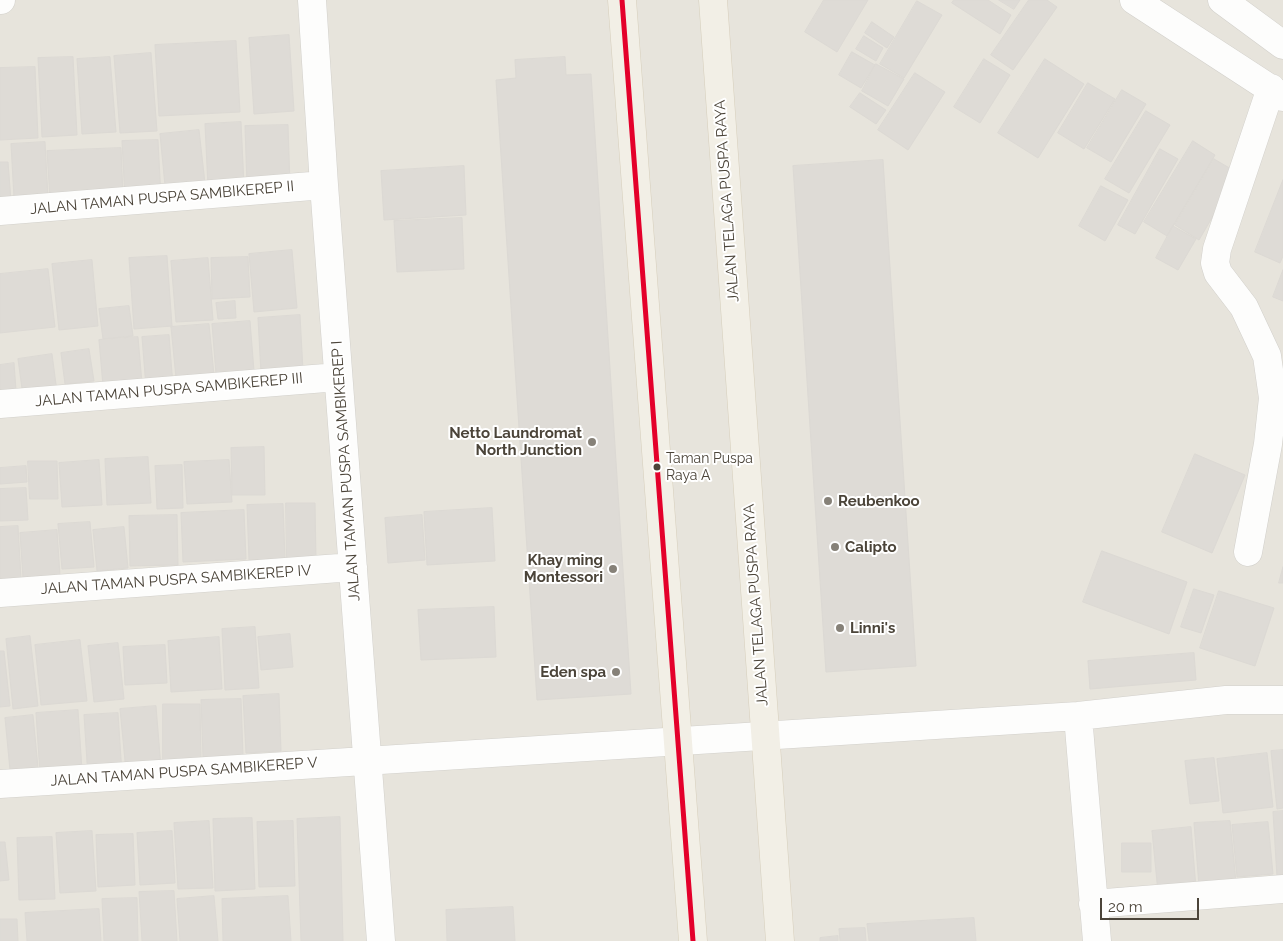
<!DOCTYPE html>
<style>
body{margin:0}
#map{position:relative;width:1283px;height:941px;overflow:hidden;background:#f4f2ee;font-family:Raleway,sans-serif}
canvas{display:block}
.scale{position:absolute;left:1100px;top:898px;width:99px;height:22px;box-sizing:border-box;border:2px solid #4b4439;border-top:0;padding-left:6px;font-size:15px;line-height:18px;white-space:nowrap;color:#4b4439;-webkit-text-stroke:4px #fff;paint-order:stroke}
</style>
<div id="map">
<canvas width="1283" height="941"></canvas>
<div class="scale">20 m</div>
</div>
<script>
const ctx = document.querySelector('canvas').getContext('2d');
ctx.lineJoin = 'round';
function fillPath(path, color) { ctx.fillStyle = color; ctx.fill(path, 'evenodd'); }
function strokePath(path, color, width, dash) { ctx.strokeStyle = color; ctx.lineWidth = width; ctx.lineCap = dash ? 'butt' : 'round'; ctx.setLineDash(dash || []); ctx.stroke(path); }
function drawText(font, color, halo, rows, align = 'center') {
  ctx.font = font + ' Raleway,sans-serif'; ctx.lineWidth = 4; ctx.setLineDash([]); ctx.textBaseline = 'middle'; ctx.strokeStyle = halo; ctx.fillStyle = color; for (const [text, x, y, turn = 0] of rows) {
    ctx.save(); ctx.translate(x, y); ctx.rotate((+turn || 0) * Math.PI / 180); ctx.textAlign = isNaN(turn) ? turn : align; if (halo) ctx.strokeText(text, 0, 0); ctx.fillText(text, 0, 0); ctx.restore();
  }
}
const residential = new Path2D(`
 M0,0H1283V941H0Z`);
const building = new Path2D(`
 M824,0H868L837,52L805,32Z
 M954,0H988L1011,15L1000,34L952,3Z
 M999,0H1020L1014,9Z
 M1029,0H1047L1057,7L1013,70L991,55Z
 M917,1L942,15L904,78L880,64Z
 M872,22L894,37L887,48L865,33Z
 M289,35L294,111L254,114L249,38Z
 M864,36L883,48L876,61L856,49Z
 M236,41L240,112L159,116L155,45Z
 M852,52L875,65L861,88L839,75Z
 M151,53L157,131L120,133L114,56Z
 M73,57L77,135L42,137L38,58Z
 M110,57L116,132L82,134L77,59Z
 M565,57L566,75L591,74L631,694L537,700L496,80L516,78L515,60Z
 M984,59L1010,75L980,123L954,107Z
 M1045,59L1084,84L1038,158L998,133Z
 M876,64L904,79L888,106L862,91Z
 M35,67L38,138L0,140V68Z
 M915,73L945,92L908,150L878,130Z
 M1088,83L1115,99L1084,149L1058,133Z
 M1122,90L1146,104L1111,162L1087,148Z
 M860,93L886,110L876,124L850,107Z
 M1146,111L1170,125L1129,193L1105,179Z
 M241,122L244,185L208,187L205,124Z
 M288,125L290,185L247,186L245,126Z
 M199,130L206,192L166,196L160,134Z
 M158,140L161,198L125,199L122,141Z
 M1193,141L1215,155L1167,236L1144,222Z
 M45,142L48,197L14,198L11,144Z
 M121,148L123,195L50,199L47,151Z
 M1160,149L1178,159L1135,234L1118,225Z
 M1214,159L1238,173L1199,240L1175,225Z
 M883,160L916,666L826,672L793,166Z
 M0,162H8L11,201L0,202Z
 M464,166L466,215L384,220L381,171Z
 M1283,180V256L1280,263L1255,252Z
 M1101,186L1128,200L1105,241L1079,226Z
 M462,218L464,269L397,272L394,221Z
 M1173,226L1196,239L1178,270L1156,258Z
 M292,250L297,308L254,312L249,254Z
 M167,256L172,326L134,329L129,258Z
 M248,257L250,297L212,299L211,258Z
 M208,258L213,320L176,322L171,261Z
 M92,260L98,326L59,330L52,264Z
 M48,269L55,327L0,333V274Z
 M1283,270V301L1273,297Z
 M235,301L236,318L218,319L216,303Z
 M129,306L133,336L103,339L99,309Z
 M300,315L303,371L261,373L258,318Z
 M250,321L254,371L216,374L212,324Z
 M209,324L214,375L176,378L171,327Z
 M169,335L173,386L146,387L142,337Z
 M138,337L142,383L103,386L99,340Z
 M89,349L94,381L65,384L61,353Z
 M52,354L57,392L23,396L18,359Z
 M14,363L16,390L0,391V365Z
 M264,447L265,495H232L231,448Z
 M1195,454L1245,475L1212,553L1162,532Z
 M148,457L151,503L107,505L105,459Z
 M99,460L102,505L62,507L59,463Z
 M229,460L232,502L187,504L184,462Z
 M28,461H57L58,499H30Z
 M182,465L183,508L157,509L155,466Z
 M26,466L27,482L0,484V468Z
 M26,488L28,520L0,521V489Z
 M286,503H315L316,561H287Z
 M283,504L285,559L249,560L247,505Z
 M492,508L495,561L427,565L424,512Z
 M244,510L246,559L183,562L181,513Z
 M177,515L178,565L130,566L129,516Z
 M422,515L425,560L388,563L385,518Z
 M90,522L94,567L62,569L58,524Z
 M18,526L21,578L0,579V527Z
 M124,527L128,568L97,571L93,530Z
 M57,530L60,576L23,578L20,533Z
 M1102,551L1187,582L1169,634L1083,602Z
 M1283,567V583H1279Z
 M1194,589L1214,595L1201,633L1181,627Z
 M1219,591L1274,608L1255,666L1200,648Z
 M494,607L496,657L421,660L418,610Z
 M255,627L259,688L225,690L222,629Z
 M290,634L293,667L261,670L258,637Z
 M30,636L38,706L13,709L6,639Z
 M219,637L222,689L171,692L168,641Z
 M80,640L87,701L41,705L35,645Z
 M118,643L124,699L94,702L88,646Z
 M165,645L167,683L125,685L123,647Z
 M0,651H4L10,706L0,707Z
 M1194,653L1196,680L1090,689L1088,661Z
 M279,694L281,751L246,753L243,696Z
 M241,699L243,756L203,757L201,700Z
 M163,704H200L201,759L163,760Z
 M156,706L161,768L126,771L120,709Z
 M78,710L82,770L40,773L36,713Z
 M118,713L122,774L88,777L84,715Z
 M33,715L38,768L10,770L5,718Z
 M1283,750V808L1277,809L1271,751Z
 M1267,753L1273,807L1223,813L1217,759Z
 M1214,758L1219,801L1190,804L1185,761Z
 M1283,811V877H1277L1273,812Z
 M340,817L343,941H301L297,819Z
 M252,818L255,889L215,891L213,819Z
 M209,821L213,888L178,889L174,823Z
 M293,821L295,886L259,887L257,822Z
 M1230,821L1236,882L1199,886L1194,823Z
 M1268,822L1273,874L1237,877L1232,825Z
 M1191,827L1196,888L1158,892L1152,831Z
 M92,831L96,891L60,893L56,833Z
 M172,831L175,883L140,885L137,833Z
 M133,834L135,885L98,887L96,835Z
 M52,837L55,899L19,900L17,838Z
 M0,842H5L9,880L0,881Z
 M1122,843H1151V872H1122Z
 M174,891L177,941H142L139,892Z
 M214,896L218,941H180L177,899Z
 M288,896L291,941H223L222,899Z
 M137,898L138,941H104L102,899Z
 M513,907L515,941H447L446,910Z
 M99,909L101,941H27L25,913Z
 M974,918L976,941H869L867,924Z
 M0,919H17L18,941H0Z
 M865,928L866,941H840L839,929Z
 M838,936V941H820V938Z`);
const minor = new Path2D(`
 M0,0H1
 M312,0L324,185L381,941
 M1134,0L1283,97
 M1222,0L1283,45
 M0,211L324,185
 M0,404L338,377
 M1248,552L1268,444L1273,398L1267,356L1244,307L1218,273L1215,263L1217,249L1271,88
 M0,593L353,567
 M1078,716L1097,941
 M0,784L1078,716L1226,700H1283
 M1093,904L1283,889`);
const major = new Path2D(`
 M622,0L693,941
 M713,0L780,941`);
const bus1 = new Path2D(`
 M622,0L693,941`);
const markers = [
 [592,442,5,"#868178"],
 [657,467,4.5,"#4b4439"],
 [828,501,5,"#868178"],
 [835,547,5,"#868178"],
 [613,569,5,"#868178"],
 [840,628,5,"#868178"],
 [616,672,5,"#868178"]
];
const busNames = [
 ["Taman Puspa",666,459],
 ["Raya A",666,476]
];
const streetNames = [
 ["JALAN TAMAN PUSPA SAMBIKEREP II",162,198,-5],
 ["JALAN TELAGA PUSPA RAYA",727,201,-94],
 ["JALAN TAMAN PUSPA SAMBIKEREP III",169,390,-5],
 ["JALAN TAMAN PUSPA SAMBIKEREP I",346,471,-94],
 ["JALAN TAMAN PUSPA SAMBIKEREP IV",176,580,-4],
 ["JALAN TELAGA PUSPA RAYA",756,605,-94],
 ["JALAN TAMAN PUSPA SAMBIKEREP V",184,772,-4]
];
const poiNames = [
 ["Netto Laundromat",582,433],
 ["North Junction",582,450],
 ["Reubenkoo",838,501,"left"],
 ["Calipto",845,547,"left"],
 ["Khay ming",603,560],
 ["Montessori",603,577],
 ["Linni's",850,628,"left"],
 ["Eden spa",606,672]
];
fillPath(residential, '#e7e4dc');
fillPath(building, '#dedbd6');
strokePath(building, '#dcd9d4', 1);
strokePath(minor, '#d2d0cb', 29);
strokePath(major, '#d6cebb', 29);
strokePath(minor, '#fdfdfc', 28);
strokePath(major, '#f2efe6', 28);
strokePath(bus1, '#e4002b', 5);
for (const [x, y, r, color] of markers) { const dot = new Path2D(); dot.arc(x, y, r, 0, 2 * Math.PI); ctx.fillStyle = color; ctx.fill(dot); strokePath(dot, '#fff', 2); }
drawText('14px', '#4b4439', '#fff', busNames, 'left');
drawText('15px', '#4b4439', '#fff', streetNames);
drawText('bold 15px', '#4b4439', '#fff', poiNames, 'right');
</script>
